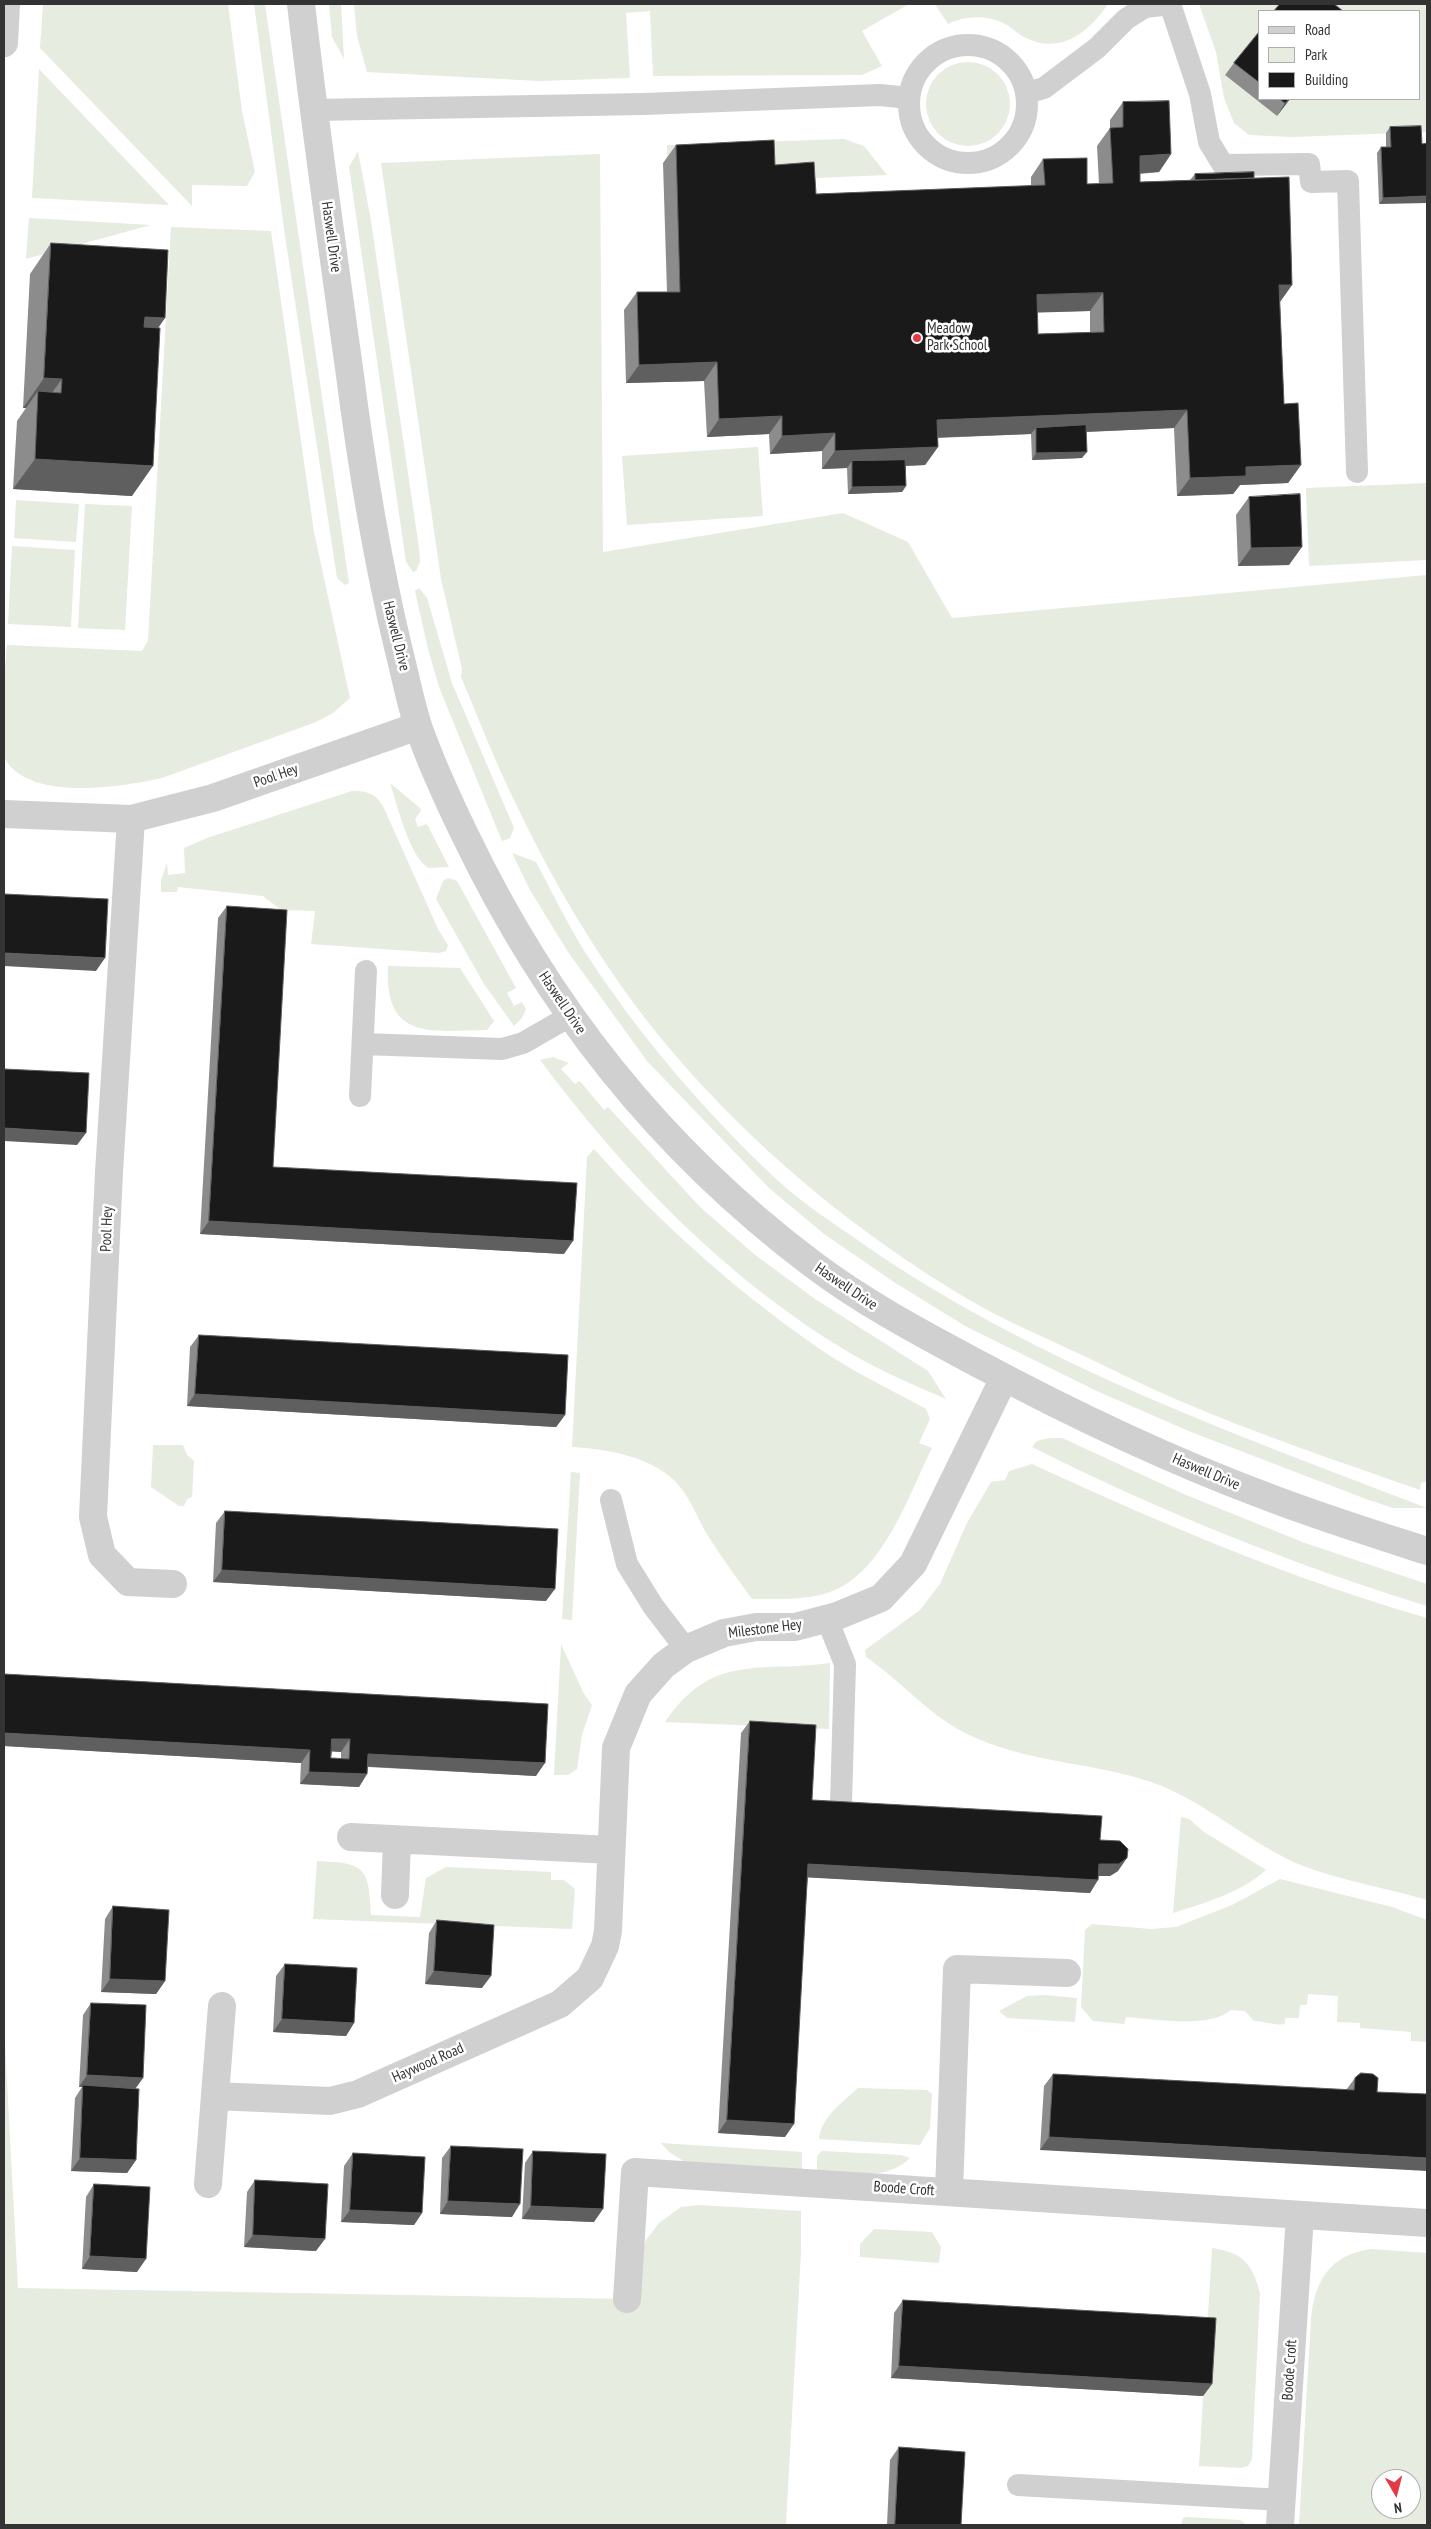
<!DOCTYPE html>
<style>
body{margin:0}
#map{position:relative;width:1431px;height:2529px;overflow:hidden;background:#fff;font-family:"PT Sans Narrow",sans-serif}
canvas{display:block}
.frame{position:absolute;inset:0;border:5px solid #333;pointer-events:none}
.legend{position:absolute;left:1258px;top:10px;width:162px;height:90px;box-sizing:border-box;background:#fff;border:1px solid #adadad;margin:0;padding:6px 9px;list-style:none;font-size:15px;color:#333}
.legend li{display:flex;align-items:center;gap:10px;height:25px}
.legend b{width:25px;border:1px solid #adadad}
.north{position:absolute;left:1371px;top:2469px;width:50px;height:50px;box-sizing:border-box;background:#fff;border:1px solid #adadad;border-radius:50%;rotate:172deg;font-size:14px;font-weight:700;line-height:20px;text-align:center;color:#333}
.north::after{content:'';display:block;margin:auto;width:18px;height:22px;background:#e63946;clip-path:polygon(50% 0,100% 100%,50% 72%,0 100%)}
</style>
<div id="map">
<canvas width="1431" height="2529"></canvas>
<div class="frame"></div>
<ul class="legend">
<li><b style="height:6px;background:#d0d0d0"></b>Road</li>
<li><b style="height:14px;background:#e6ecdf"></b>Park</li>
<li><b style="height:14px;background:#1a1a1a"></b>Building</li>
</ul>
<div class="north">N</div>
</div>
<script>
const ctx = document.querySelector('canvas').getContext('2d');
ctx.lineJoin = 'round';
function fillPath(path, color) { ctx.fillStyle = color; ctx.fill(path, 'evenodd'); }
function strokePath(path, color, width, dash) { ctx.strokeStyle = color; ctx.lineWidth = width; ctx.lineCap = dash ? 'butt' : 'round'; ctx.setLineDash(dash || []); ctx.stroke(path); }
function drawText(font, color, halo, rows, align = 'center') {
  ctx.font = font + ' "PT Sans Narrow",sans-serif'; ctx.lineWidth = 5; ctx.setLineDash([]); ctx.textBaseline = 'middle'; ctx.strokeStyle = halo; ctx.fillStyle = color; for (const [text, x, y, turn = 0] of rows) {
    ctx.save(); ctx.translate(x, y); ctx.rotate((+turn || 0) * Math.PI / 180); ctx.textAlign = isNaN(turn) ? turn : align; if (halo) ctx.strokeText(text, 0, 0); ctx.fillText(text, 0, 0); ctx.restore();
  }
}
const green = new Path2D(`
 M43,4H228L242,111L255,172L247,186L192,185V206L40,48Z
 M254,4H265L349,583L345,585L337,578L285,236Z
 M329,4H341L344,59L332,37Z
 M354,4H909L862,31L882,66L862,75L653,76L650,11L626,13L630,78L539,81L367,72L357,36Z
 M935,4H1108C1089,32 1061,55 1026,38C1019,35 1013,29 1007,25C989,15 966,15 948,24Z
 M1199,4H1281L1275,11H1260V40L1225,75L1277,116L1290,99H1420V11H1319L1310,4H1427V132L1293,137L1249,135L1234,123L1224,98L1216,52Z
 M926 104a42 42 0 1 1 84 0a42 42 0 1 1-84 0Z
 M39,69L169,205L32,198Z
 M844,139L864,146L887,175L816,178L815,171L667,158V145Z
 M358,151L371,221L419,548L420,562L416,571L413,572L406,562L349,167Z
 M600,154L603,552L843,513L908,542L952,618L1427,575V1481L1421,1483L1420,1490C1338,1461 1253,1433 1173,1398C1143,1385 1114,1370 1084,1356C1044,1337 1003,1320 966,1298C854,1231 754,1148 670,1049C608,976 554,885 513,798C494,759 478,717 461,677L462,669L441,579L381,163Z
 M29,218L151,225L26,259Z
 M171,227L271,231L314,532L350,698L333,713L316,722L162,778C122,787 30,802 5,759C0,749 5,661 7,645L142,651L148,641Z
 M758,447L763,516L627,525L622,456Z
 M1427,483V560L1309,566L1306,488Z
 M16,500L79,504L76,542L14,538Z
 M85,504L132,506L125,630L78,628Z
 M12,546L75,550L71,627L8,624Z
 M419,588L427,598L452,683L511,821L514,828L510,838L502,841L439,687L428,649L415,591Z
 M390,783L420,808L421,811L415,819L418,827L427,824L449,867L429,868C410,859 397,804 390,783Z
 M352,791C367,791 375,793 383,806L438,929L448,945L446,951L439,953L311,944L315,911L281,910L263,896L178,887L177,892H161V880L167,863L168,875L185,873L184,848L207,838Z
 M512,853L536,862C552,892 567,923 585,952C638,1034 704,1111 775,1178C803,1204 836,1225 866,1246C1037,1364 1235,1434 1427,1508H1393L1366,1499L1191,1432L1099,1392L965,1326L894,1282L824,1234L769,1188L647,1061L568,952L530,890Z
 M448,878L457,881L516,988L507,993L514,1006L522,1002L526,1009L522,1018L514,1026L484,984L436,899L443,881Z
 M388,966L460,968L494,1021L487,1030C431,1031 384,1041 388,966Z
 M553,1057L569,1063L561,1069L575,1084L580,1081L604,1110L608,1107L700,1207L754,1254L815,1299L928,1371L946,1399C914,1385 880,1371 850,1353C727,1280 625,1174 540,1060Z
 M594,1149C660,1223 736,1291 817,1347C851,1371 890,1389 926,1409L930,1419L919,1443L932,1448C907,1498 882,1578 824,1594C800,1600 776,1599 752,1599C737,1578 722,1558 708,1536C698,1519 689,1495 675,1481C649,1456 607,1449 572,1447L587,1157Z
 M1049,1438H1062L1186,1495L1305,1543L1427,1584V1606C1291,1564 1159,1511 1032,1447L1037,1441Z
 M153,1445H183L187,1455L194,1461L192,1497L187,1499L184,1506H179L151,1487Z
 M1032,1464C1160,1523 1291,1579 1427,1618V1900C1387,1888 1343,1881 1303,1866C1249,1844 1206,1801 1151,1782C1092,1762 1021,1762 965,1733C928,1714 901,1681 866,1657L865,1650L920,1610L940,1584L967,1523L991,1482L1005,1480L1009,1471Z
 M571,1472L580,1473L572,1620L562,1619Z
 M561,1644L584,1694L592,1705L582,1735L577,1769L568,1775H554Z
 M830,1663L829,1729L665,1722C713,1652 759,1673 830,1663Z
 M1181,1817L1189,1819L1204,1832L1266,1870C1240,1893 1205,1903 1173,1913Z
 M317,1861C365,1863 369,1867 371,1915L420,1917L426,1878L446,1867L551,1872V1880H564L575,1889L572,1929L313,1919Z
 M1280,1879L1392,1907L1427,1920V2042L1411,2041V2032L1360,2028V2023L1337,2022L1338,1996L1308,1994L1307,2005H1300L1299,2018H1285V2024C1274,2026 1265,2021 1254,2021L1245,2011L1231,2010C1209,2029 1154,2019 1126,2017L1124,2024L1093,2021L1081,2007L1085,1930L1092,1924L1151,1929L1176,1927L1232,1905Z
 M1044,1995L1077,1998L1075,2022L1007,2018L999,2011L1027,1996Z
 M4,2024L18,2288L627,2299L646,2240L659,2223L681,2207L699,2205L801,2211V2252L786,2525H4Z
 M858,2088L927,2090L932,2094L930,2128L920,2145L819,2139C821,2117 843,2102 858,2088Z
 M661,2143L802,2152V2170L685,2162L669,2152Z
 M822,2151L901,2155L910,2158C886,2182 848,2173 817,2172V2156Z
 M874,2229L932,2232L941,2247L939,2263L860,2257V2244Z
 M1212,2248C1242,2252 1253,2264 1260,2293L1252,2459L1248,2466L1241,2468L1199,2466Z
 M1371,2249L1427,2253V2525H1299L1311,2319C1315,2280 1330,2255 1371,2249ZM1381,2479H1411V2509H1381Z
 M1187,2517L1240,2520L1247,2525H1181L1183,2518Z`);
const service = new Path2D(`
 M1170,4L1200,94L1209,142L1223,165L1309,164L1311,182L1348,181L1357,472
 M909 104a59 59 0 1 1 118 0a59 59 0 1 1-118 0Z
 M1027,93L1044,88L1097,48L1126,19L1145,7L1170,4
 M313,110L644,104L880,95L909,98
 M364,1044L502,1049L523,1043L570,1016
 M360,1096L366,971
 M611,1500L627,1564L653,1606L686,1649
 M827,1619L845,1664L841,1803
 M1018,2485L1282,2500`);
const minor = new Path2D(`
 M301,4C315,126 332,247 349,368C361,462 376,555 398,647C405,674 410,702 419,729C432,765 448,800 465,835C547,1006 659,1148 811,1263C861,1301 917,1331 973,1361C1068,1412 1166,1459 1268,1497C1320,1517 1374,1534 1427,1551
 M4,43L6,4
 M4,814L131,819L213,798L418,726
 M131,819L109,1172L93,1517L102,1555L128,1582L173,1584
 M351,1837L611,1850
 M395,1895L397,1840
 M215,2096L330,2101L358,2094L560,2004L590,1978L605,1946L608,1931L616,1748L638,1694L664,1665L686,1649L724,1633L756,1627H795L837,1616L881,1598L913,1564L1004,1378
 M208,2184L222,2006
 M949,2192L957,1969L1067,1973
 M627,2299L635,2172L1427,2223
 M1280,2525L1300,2215`);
const wall = new Path2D(`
 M1260,31V99H1290L1277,116L1225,75L1234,63Z
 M1123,102L1171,154L1159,172L1140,174V182L1190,180L1195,174L1254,178L1292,285L1280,302L1284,404L1301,465L1288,483L1240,485L1233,494L1177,496L1174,428L1086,432L1082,458L1032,460L1031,434L937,438L938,447L925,465L906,466V486L902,492L848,494L847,468L822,469V451L770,454L769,434L707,437L704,381L626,383L624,310L637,292H667L663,163L676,145L775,165L816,194L1031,186V177L1043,159L1087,184H1099L1097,146L1110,128V120ZM1090,311V332L1038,334L1037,312Z
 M1390,127L1422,144L1379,204L1377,153L1381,147H1386V133Z
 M51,243L165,318L158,328L132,496L13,489L17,421L26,408H23L30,274Z
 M1249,497L1289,565L1238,566L1236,515Z
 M227,906L273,1167L564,1254L200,1234L218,918Z
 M199,1335L565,1415L556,1427L187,1406L190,1347Z
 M225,1511L546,1601L213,1582L216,1523Z
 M4,1674L548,1704L536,1776L368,1767L367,1774L359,1787L300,1784L301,1763L4,1746ZM332,1751L341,1752V1759L331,1758Z
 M750,1721L812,1800L1118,1871L1110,1876H1099L1090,1893L808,1877L785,2137L718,2133L741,1733Z
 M113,1906L165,1981L156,1994L101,1992L105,1919Z
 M437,1920L482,1988L425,1984L429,1933Z
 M285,1964L354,2023L346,2036L273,2032L276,1976Z
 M91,2003L143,2078L136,2088V2160L127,2173L71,2171L75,2098L82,2087H79L83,2015Z
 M1053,2074L1346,2090L1355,2078L1377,2092L1040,2150L1044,2086Z
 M451,2146L512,2217L440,2214L442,2158Z
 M533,2151L594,2222L522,2219L525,2163Z
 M353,2153L422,2213L414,2225L341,2222L344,2166Z
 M255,2180L316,2251L244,2247L247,2192Z
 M94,2184L137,2272L82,2269L86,2197Z
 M903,2300L1212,2384L1203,2396L891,2378L894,2313Z
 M899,2447L961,2525H887L890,2460Z`);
const shadedWall = new Path2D(`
 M1289,99H1290L1277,116L1285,103Z
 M1171,154L1159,172L1127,174L1140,156Z
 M1427,196V203L1379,204L1383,198Z
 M1279,285H1292L1279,303Z
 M1103,293L1090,311L1024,313L1037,295Z
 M145,317L165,318L143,349Z
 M717,362L704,381L626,383L639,365Z
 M44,378L62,379L40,409L38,391L26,408H23Z
 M1187,410L1174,428L1036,434V428L1031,434L924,438L937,420Z
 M782,416L769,434L707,437L719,419Z
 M835,433L822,451L770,454L782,436Z
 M938,447L925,465L852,468V461L847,468L822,469L835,451Z
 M1087,452L1082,458L1032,460L1036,453Z
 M35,459L153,466L132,496L13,489Z
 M1301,465L1288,483L1240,485L1233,494L1177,496L1190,478L1246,467Z
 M906,486L902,492L848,494L852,487Z
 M1302,547L1289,565L1238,566L1251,548Z
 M4,953L105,958L96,971L4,966Z
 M4,1128L86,1133L77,1145L4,1141Z
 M209,1221L573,1241L564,1254L200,1234Z
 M195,1394L565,1415L556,1427L187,1406Z
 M222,1570L555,1589L546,1601L213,1582Z
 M4,1733L310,1750L301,1763L4,1746Z
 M332,1739H350L341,1752L324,1751Z
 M368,1754L545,1763L536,1776L359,1766Z
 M309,1772L367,1774L359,1787L300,1784Z
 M1127,1858L1118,1871L1110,1876H1091L1099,1864Z
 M808,1864L1098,1880L1090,1893L800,1877Z
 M434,1971L491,1976L482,1988L425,1984Z
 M110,1979L165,1981L156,1994L101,1992Z
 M282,2019L354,2023L346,2036L273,2032Z
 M87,2075L143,2078L134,2090L83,2085L82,2087H79Z
 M727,2120L794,2124L785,2137L718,2133Z
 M1049,2137L1427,2158V2171L1040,2150Z
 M80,2158L136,2160L127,2173L71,2171Z
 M448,2201L520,2204L512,2217L440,2214Z
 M531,2206L603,2209L594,2222L522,2219Z
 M350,2210L422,2213L414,2225L341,2222Z
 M253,2235L325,2239L316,2251L244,2247Z
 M90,2256L146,2259L137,2272L82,2269Z
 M899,2366L1212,2384L1203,2396L891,2378Z`);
const building = new Path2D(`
 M1280,4H1334L1343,11H1274Z
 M1260,31V83L1234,63Z
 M1280,99H1289L1285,103Z
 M1169,101L1171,154L1140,156V182L1289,177L1292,285H1279L1284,404L1298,403L1301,465L1246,467V476L1190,478L1187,410L937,420L938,447L835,451V433L782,436V416L719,419L717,362L639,365L637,292H680L676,145L774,140L775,165L814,162L816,194L1045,185L1043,159L1087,158V184L1113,183L1110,128L1123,127V102ZM1103,293L1104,332L1038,334L1037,295Z
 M1421,126L1422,144L1427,143V196L1383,198L1381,147H1391L1390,127Z
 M1254,172V178L1195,180V174Z
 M51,243L168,250L165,318L145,317L144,327L160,328L153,466L35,459L38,391L61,393L62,379L44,378Z
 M1086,425L1087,452L1036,453V428Z
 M905,460L906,486L852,487V461Z
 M1300,494L1302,547L1251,548L1249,497Z
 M4,894L108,899L105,958L4,953Z
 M227,906L287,910L273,1167L577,1183L573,1241L209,1221Z
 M4,1069L89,1073L86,1133L4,1128Z
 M199,1335L568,1355L565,1415L195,1394Z
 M225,1511L558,1529L555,1589L222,1570Z
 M4,1674L548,1704L545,1763L368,1754L367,1774L309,1772L310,1750L4,1733ZM332,1739H350L349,1759L331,1758Z
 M750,1721L816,1725L812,1800L1102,1816L1100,1840L1120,1841L1128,1849L1127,1858L1119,1864H1099L1098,1880L808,1864L794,2124L727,2120Z
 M113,1906L169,1910L165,1981L110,1979Z
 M437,1920L494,1925L491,1976L434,1971Z
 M285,1964L357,1968L354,2023L282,2019Z
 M91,2003L146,2005L143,2078L87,2075Z
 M1361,2073L1373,2074L1378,2078L1377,2092L1427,2094V2158L1049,2137L1053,2074L1354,2090L1355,2078Z
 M83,2085L139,2089L136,2160L80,2158Z
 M451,2146L523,2149L520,2204L448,2201Z
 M533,2151L606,2154L603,2209L531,2206Z
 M353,2153L425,2157L422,2213L350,2210Z
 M255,2180L328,2184L325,2239L253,2235Z
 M94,2184L150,2187L146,2259L90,2256Z
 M903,2300L1216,2318L1212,2384L899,2366Z
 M899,2447L965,2452L961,2525H895Z`);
const markers = [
 [917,338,5,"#e63946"]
];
const streetNames = [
 ["Haswell Drive",331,237,82],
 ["Haswell Drive",396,636,76],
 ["Pool Hey",276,776,-19],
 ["Haswell Drive",562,1003,56],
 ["Pool Hey",107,1229,-88],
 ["Haswell Drive",846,1287,34],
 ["Haswell Drive",1206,1472,23],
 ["Milestone Hey",765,1629,-7],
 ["Haywood Road",428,2063,-24],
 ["Boode Croft",904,2189,4],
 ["Boode Croft",1290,2370,-86]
];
const poiNames = [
 ["Meadow",927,329],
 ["Park School",927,346]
];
fillPath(green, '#e6ecdf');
strokePath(service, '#d0d0d0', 22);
strokePath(minor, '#d0d0d0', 28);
fillPath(wall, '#8c8c8c');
fillPath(shadedWall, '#5f5f5f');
fillPath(building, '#1a1a1a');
strokePath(building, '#5f5f5f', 1);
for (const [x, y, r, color] of markers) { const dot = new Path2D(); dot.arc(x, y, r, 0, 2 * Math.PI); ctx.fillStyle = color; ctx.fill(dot); strokePath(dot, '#fff', 2); }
drawText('15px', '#333', '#fff', streetNames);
drawText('15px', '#333', '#fff', poiNames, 'left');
</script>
